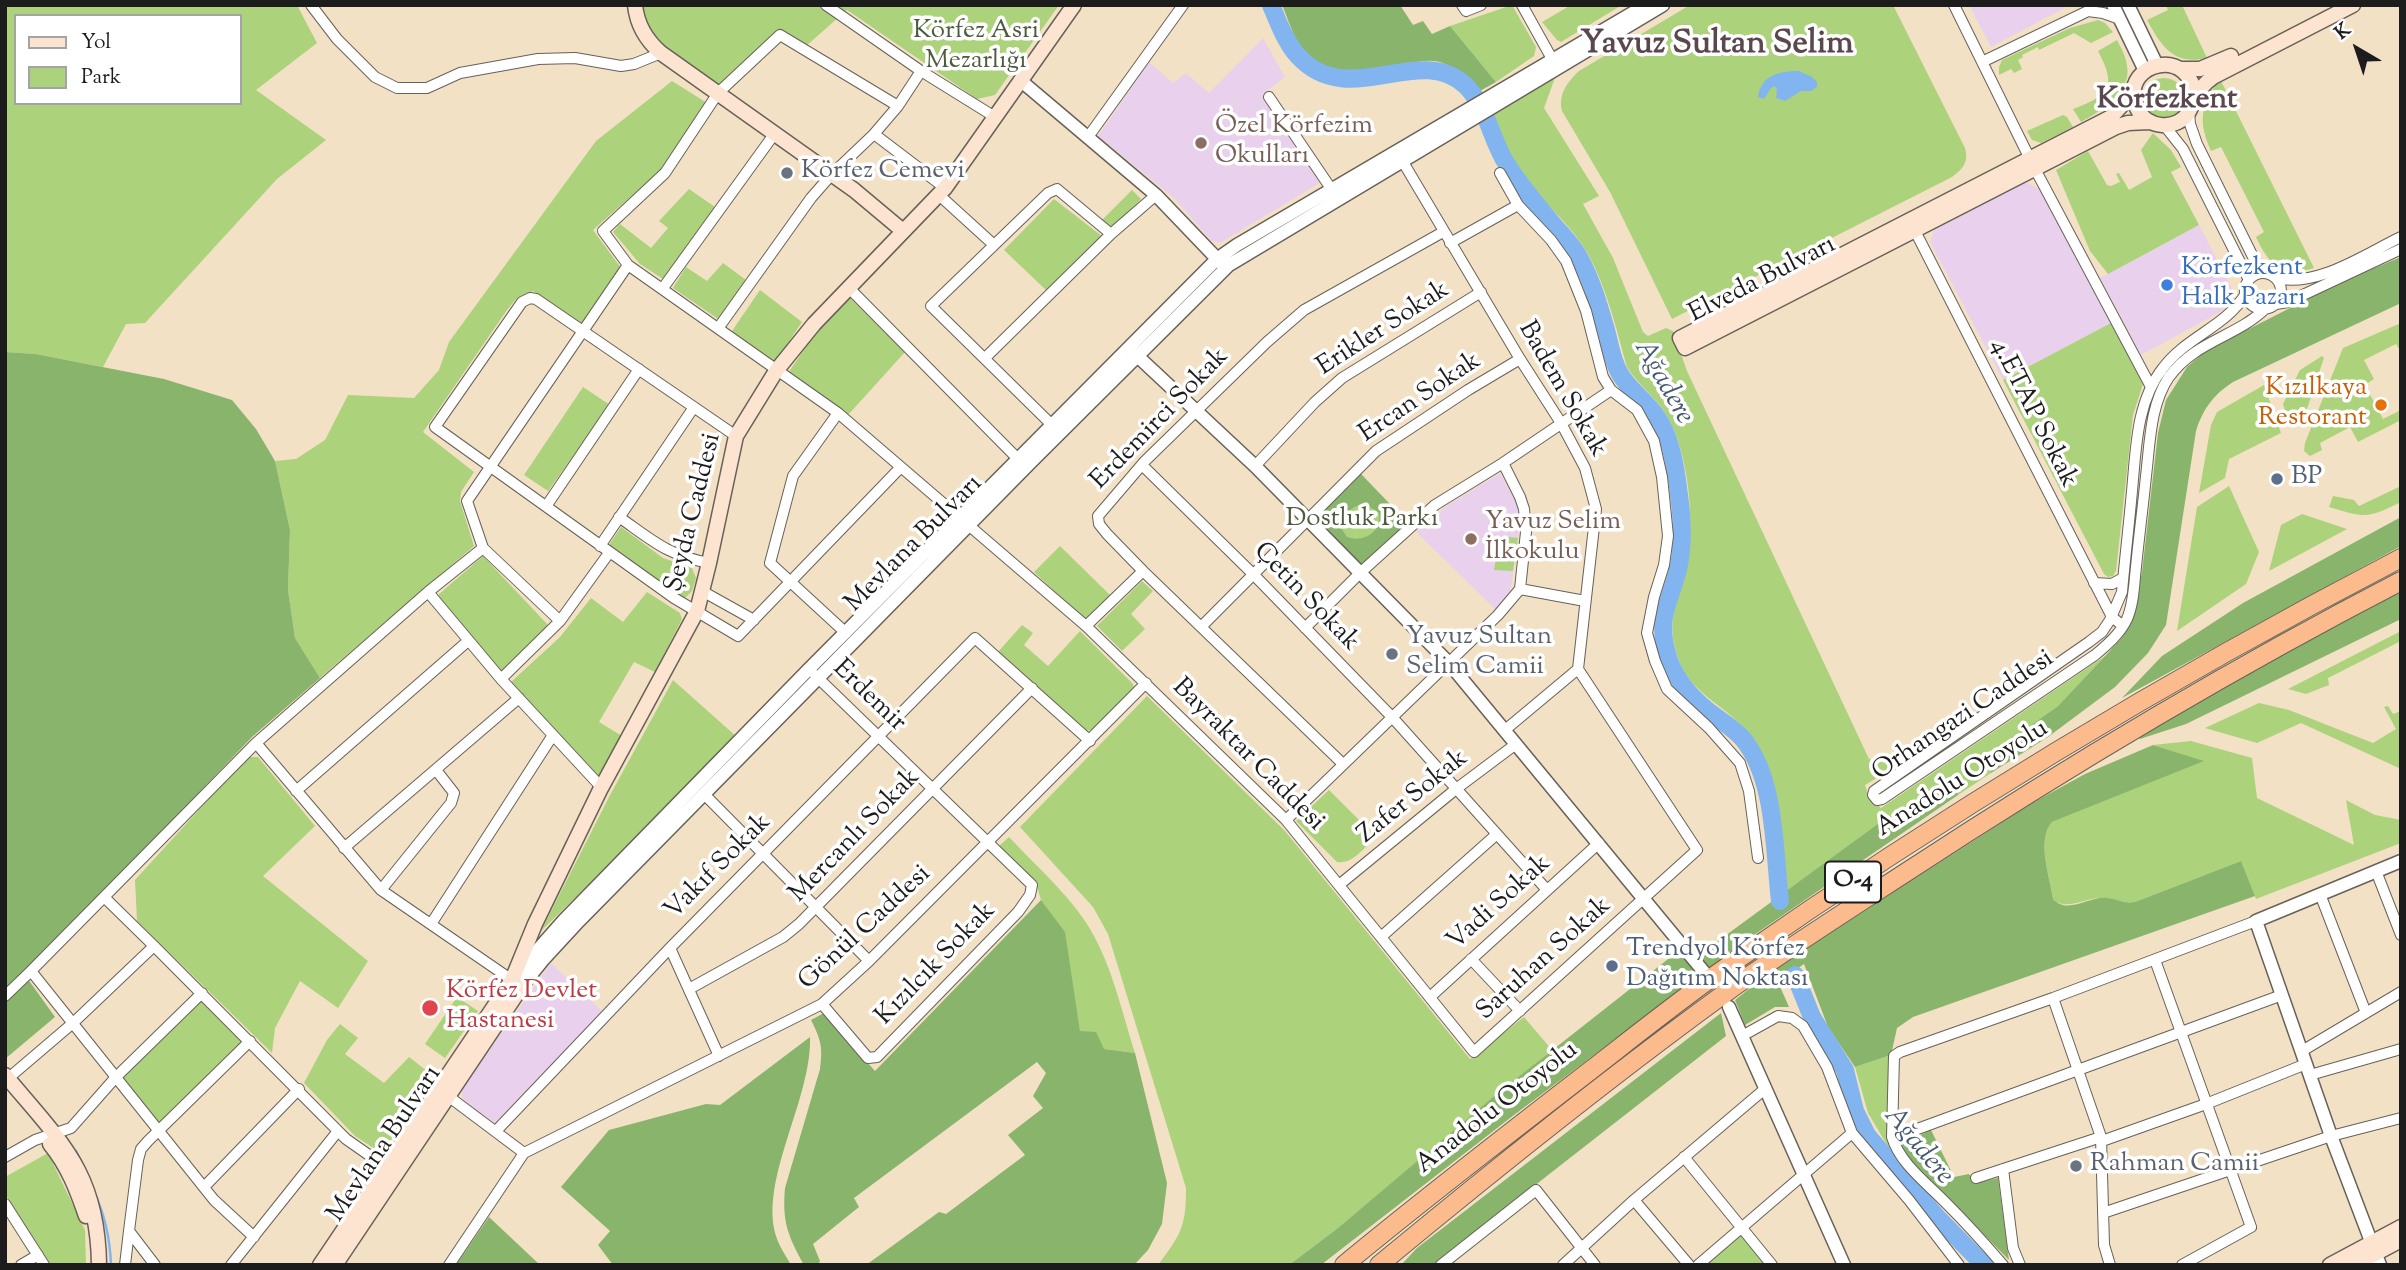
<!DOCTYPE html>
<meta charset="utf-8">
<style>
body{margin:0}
#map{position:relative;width:2406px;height:1270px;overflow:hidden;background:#f3e1c6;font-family:"Sorts Mill Goudy",serif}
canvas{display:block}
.frame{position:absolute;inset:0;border:7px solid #1c1c1c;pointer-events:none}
.legend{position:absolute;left:14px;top:14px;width:228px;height:91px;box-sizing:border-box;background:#fff;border:2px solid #a4a4a4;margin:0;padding:9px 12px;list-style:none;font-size:21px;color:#1c1c1c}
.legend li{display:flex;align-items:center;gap:14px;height:35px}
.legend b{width:35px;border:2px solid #a4a4a4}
.north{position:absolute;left:2322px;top:14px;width:70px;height:70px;-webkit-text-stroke:5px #fff;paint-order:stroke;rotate:321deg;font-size:19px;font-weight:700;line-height:28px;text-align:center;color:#1c1c1c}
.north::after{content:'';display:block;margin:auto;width:24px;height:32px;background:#1c1c1c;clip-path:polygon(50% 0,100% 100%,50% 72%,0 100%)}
</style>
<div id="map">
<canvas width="2406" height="1270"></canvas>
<div class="frame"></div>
<ul class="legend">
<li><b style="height:9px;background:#fde4d1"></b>Yol</li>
<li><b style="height:19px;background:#acd27c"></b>Park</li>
</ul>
<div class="north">K</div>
</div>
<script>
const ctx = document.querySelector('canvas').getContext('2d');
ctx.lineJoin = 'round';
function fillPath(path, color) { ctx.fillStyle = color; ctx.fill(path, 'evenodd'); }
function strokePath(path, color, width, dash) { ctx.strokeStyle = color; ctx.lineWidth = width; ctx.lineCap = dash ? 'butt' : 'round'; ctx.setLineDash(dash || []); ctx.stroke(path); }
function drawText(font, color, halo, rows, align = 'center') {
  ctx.font = font + ' "Sorts Mill Goudy",serif'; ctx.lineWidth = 7; ctx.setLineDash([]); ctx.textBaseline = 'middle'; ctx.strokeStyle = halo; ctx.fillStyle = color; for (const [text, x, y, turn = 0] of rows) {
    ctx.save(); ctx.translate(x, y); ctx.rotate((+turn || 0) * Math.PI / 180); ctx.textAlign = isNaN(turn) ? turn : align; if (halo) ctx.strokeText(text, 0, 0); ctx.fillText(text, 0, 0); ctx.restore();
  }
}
const built = new Path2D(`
 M1969,5H2070L1991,47Z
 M1263,38L1285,77L1262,95L1323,181L1220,243L1211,241L1175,199L1098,136L1149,62L1173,83L1186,73L1209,93Z
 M2025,182L2040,189L2111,323L2003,380L1930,242L1935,228Z
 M2199,225L2234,292L2222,311L2141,355L2100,278Z
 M1500,473L1518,506L1520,523L1510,594L1496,610L1416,532L1445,507Z
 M551,963L602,1011L495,1123L463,1100L461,1090Z`);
const green = new Path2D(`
 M5,5H297L317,43L256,90L326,140L277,179L145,323L126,324L103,367L36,354L5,352ZM16,16H240V103H16Z
 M642,5H1059L995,95L977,99L847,10L806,46L781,32L720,87L657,47L641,10Z
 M1512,5L1536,47L1534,56L1496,82L1450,26Z
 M1571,5H1622L1561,42L1557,40L1542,22Z
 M1690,5H1893L1965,148C1969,162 1963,169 1952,177L1672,319L1610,192L1562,111C1558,95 1567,82 1579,71Z
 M2166,5H2182L2207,58C2174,66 2161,46 2147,20L2168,10Z
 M2098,20L2105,23L2113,32L2091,43L2074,33L2039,50L2038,47L2022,55L2023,57L2018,60L2022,69L2014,73L2011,69L1999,75V67L2002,60L2070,28Z
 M2117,40C2121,48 2126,56 2127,66C2132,92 2101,111 2081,122L2073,109C2110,95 2117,87 2098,51Z
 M1556,75L1544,108L1599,196L1583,204L1613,258L1643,332L1648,336L1666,328L1673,331L1687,371L1869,759L1887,763L1892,769L1865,785L1869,797L1881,808L2105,656L2058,706L1996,750L1991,758V773L1958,795L1957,785L1948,782L1879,823L1787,891C1781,836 1784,773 1746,730C1723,704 1690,693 1678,658C1664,616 1680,603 1687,565C1695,522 1689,454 1667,416C1656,397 1638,385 1627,367C1616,329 1607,288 1588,254C1569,221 1537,198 1516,167C1505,150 1499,131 1493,112Z
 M2143 99a21 21 0 1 1 42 0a21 21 0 1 1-42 0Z
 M2220,79L2314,268C2282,278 2269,265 2256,237L2264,232L2221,147L2211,151C2198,121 2200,106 2220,79Z
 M672,81L707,103L663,168L593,230L621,268L584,325L533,291L517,298L507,310L423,432L474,472L461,492L460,501L474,546L320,678L295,638L288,590L290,530L275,461L296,459L325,440L348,395L414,398L439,370L449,342L596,141Z
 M2063,115L2067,117L2073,127L2041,143L2032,140L2027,131Z
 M2153,133L2171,150L2181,167L2171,172L2199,225L2108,274L2090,251L2056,170L2088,151L2107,185L2111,186L2120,182L2116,174L2119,173L2129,190L2152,177L2141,150Z
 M689,189L715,207L663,279L640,264L613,232L620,224L651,248L668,228L659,221Z
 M1132,190L1141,199L1112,229L1102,220Z
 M1054,199L1103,237L1047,291L1004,250Z
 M723,263L746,280L718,319L673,288L686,267L707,281Z
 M760,290L802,322L775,362L732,331Z
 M849,297L905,352L848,415L788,373L817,331Z
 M2111,323L2144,381L2133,415L2116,571L2113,576L2108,577L2104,574L2003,380Z
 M2401,323V352L2396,344L2364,360L2374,379L2365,385L2383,419L2401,410V420L2358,442L2350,427L2320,443L2322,450L2310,456L2304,451L2305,443L2343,348Z
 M2322,356L2324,358L2304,418L2293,424L2288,421L2283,404L2300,370Z
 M2264,385L2281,433L2229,459L2225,478L2199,493L2211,425L2217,412Z
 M583,387L610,405L548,491L524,475Z
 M1361,474L1408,523L1362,566L1316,519Z
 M2229,486L2259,552L2246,584L2177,631L2197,507Z
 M2401,486V502C2366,519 2366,518 2329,507L2333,496L2354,500L2359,506Z
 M2302,514L2347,529L2269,571L2281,525Z
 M621,527L663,558L692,568L696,578L692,591L685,598L677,596L609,545Z
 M1500,536L1518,538L1513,571L1494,570Z
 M1060,546L1111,596L1086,621L1034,572Z
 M483,556L548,625L502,672L438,595Z
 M1142,581L1153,591L1131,614L1145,629L1122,651L1097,626Z
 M647,592L680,613L682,619L655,672L634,662L599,722L622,736L600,780L511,682L560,637L591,598L623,622Z
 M1022,625L1033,633L1024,645L1048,666L1080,631L1133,684L1135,690L1096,729L1085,731L997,653Z
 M2401,631V641L2328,678L2329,685L2306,694L2288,689Z
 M673,680L738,738L541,931L609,797Z
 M1147,696L1285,831L1470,1059L1524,1017L1552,1050L1338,1228L1289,1265H1158C1181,1234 1186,1227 1186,1188L1108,934L1093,907L1020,827Z
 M2259,703L2289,710L2373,743L2396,729L2384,707L2388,706L2393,714L2401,711V769L2301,723L2257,743L2205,728Z
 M2191,741L2252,758L2257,798L2354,845L2346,800L2375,815L2401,820V843L2256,899L2241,861L2135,902C2123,904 2113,898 2101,898C2085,898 2072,909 2056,902L2053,899C2050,877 2036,840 2052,822L2203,761L2153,745Z
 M247,757H258L315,826L263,876L368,961L338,1008L300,981L275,1028L272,1053L137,921L135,880Z
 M1329,790L1376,837C1365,846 1353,865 1337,862L1296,821Z
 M1009,837C1034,864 1064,890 1085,921C1111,960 1121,1009 1135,1053L1104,1049L1080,1032L1064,932L1041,900L1036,883L999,846Z
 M202,993L250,1041L158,1130L116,1077Z
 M457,997L478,1011L445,1058L425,1044Z
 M340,1024L358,1038L345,1054L384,1083L409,1057L436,1078L383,1154L355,1136L304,1083L327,1040Z
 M1891,1055L1888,1138L1893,1155L1868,1113L1855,1067Z
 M48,1153L85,1230L86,1265H51L5,1194V1177Z
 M1741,1227L1772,1265H1698Z`);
const forest = new Path2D(`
 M1282,5H1400L1413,25L1423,21L1432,34L1450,26L1496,82L1478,92C1468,84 1457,69 1445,64C1430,57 1413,63 1397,67C1370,72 1332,78 1309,58C1296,46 1289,21 1282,5Z
 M2401,257V303L2233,382C2213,395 2203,409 2196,431L2166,625L2148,653L2115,687L2048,737L1991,773V758L1996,750L2058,706L2122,638L2132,620L2142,572L2158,433L2166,400L2187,367L2203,353L2239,334L2343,281Z
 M5,352L36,354L164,379L232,400L256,429L275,461L290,530L288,590L295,638L320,678L252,737L25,975L55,1017L5,1059Z
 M1361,474L1408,523L1362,566L1316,519ZM1364,503L1379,513C1382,532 1364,543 1347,537L1341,528C1343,514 1351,507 1364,503Z
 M2401,517V546L2122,698L2162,656L2243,603Z
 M2401,592V619L2186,724L2140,739L2138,736L2290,650Z
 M2153,745L2204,761L2052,822C2036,840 2050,877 2053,899C2068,915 2089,896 2107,898C2117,899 2124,904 2135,902L2241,861L2255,896L1913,1017L1897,1028L1891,1055L1855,1067L1828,1027L1804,964L1778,982L1789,1007H1775L1745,1025L1735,1000L1777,967L2034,802L2085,774Z
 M1948,781L1957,785L1958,795L1754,935L1514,1115L1326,1261L1321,1265H1289L1338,1228L1498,1093L1677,952L1688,963L1879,823Z
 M1041,900L1065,932L1080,1031L1096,1032L1104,1049L1135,1053L1167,1183L1162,1224L1148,1250L1134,1265H866L939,1212L946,1214L1025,1155L1008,1135L1043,1108L1033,1096L1046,1073L1037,1062L854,1198L859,1207L813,1244L820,1261L818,1265H804C788,1236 782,1222 785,1188L820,1069C823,1047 821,1040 811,1020L824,1013L875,1071Z
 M1721,1013L1726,1036L1433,1265H1401L1417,1248Z
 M810,1037C812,1099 759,1179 776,1236C779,1246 786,1256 791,1265H613L598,1245L610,1231L561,1187L609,1130L706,1104L720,1105Z
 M1931,1130L1954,1177L1969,1174L1976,1183L1998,1178L2009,1260L1908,1158L1899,1145Z
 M489,1217L540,1265H456Z`);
const water = new Path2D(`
 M1799,71L1812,77L1817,82V87L1811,91H1801L1785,101L1776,98L1777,89L1774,86L1771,88L1764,99L1758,97C1761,75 1779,71 1799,71Z`);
const stream = new Path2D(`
 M76,1151L82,1164
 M93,1190C105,1214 110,1238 111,1265`);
const river = new Path2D(`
 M1271,5C1278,22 1286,43 1298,56C1349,112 1419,41 1466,86C1487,107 1491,139 1506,163C1519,184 1535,203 1552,223C1561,234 1573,245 1580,259C1592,281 1599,306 1606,330C1610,344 1612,361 1620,374C1629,389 1643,399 1654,413C1671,434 1676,469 1679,495C1682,516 1683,538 1680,559C1674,599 1653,613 1669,660C1676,679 1691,697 1707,710C1719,720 1733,727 1743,739C1776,779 1774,851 1780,901
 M1795,975L1812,1017L1845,1070L1855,1111L1867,1135L1937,1217L1984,1265`);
const minor = new Path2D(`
 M311,5L337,39L375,77L397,88H427L460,73L538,59L575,58L621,66L634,64L661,53
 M826,5L921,71L995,117
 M1462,5L1466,11L1481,5
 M1522,5L1556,66
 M1954,5L2030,159
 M2088,11L2103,13L2120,19
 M1982,62L2088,11
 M1269,97L1334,193
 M898,106L780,35L718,93L665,173L603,231L628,265L838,413L1086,626L1286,820L1474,1052L1697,850L1578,669L1596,509L1585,468L1561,423L1520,359L1403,162
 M2189,112L2190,124L2197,144L2261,273
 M2164,125L2183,149L2249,280
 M874,134L945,188
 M1088,137L1183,5
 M2035,169L2151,387
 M1500,173L1518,205L1551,240L1566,261L1586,311L1603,377L1611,390L1637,410L1654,441L1662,477L1668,536L1664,565L1654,597L1647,633L1655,661L1667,689L1709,728L1740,763L1749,791L1758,858
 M939,195L994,245
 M1912,225L2112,617L2123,626
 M1450,243L1518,205
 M2245 291a18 18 0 1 1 36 0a18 18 0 1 1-36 0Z
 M2276,278C2317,288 2365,254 2401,237
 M848,287L1018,459
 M663,288L775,133
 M2245,295C2225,327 2186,337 2163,368C2136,402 2136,450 2132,491C2129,525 2125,558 2122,592L2110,620L2102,632L2089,642L1874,791L1873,795L1877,800L1882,799L2095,655C2107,645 2120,634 2127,619C2134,603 2134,584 2136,567C2139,536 2143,506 2146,476C2150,443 2150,405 2169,377C2195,341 2236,337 2265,309
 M2276,304L2288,302L2401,249
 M719,327L811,198L832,174L874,134L898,106L921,71
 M985,358L1111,234L1156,195
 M838,413L793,476L770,563L846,633
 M1052,425L931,306L1048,193L1057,189L1111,234
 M736,436L536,299L530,298L522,302L435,427L674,598L738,636L901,467
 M1142,465L1253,574L1392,717L1547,890
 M1255,466L1315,402L1342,378L1481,292
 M547,505L639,369
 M619,517C653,541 667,555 709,563
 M600,546L694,407
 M609,553L560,621L483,548L467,501L628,265
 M2094,583L2112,584L2123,578
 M1520,589L1585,601
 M702,591L754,620
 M428,592L501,679L602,788
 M1086,626L1143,571
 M1201,627L1376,451L1468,390L1520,359
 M1305,628L1360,573L1435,505L1503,463L1611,390
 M815,675L1032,885L1030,895L1018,912L877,1057L868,1058L822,1004
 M501,679L560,621
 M1505,730L1578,669
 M256,743L381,890L512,980
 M1343,764L1143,571L1107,534L1099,524L1098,516L1145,461L1267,342L1304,310L1443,232
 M296,791L468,641
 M704,794L869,961
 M1286,820L1498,615L1520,589L1526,532L1524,509L1520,497L1503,463
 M344,848L519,698
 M2376,871L2401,935
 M1339,885L1456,789L1516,744
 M381,890L451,803L454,793L436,770
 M2320,894L2366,1013
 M105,898L154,946
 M431,924L553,735
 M1381,937L1497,834
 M670,948L719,1056
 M1471,959L1520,1011
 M2155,960L2251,1227L2182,1265
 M689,989L783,937L799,924L1032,688
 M5,996L31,971
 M1430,997L1599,843
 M2053,998L2101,1137L2104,1245L2110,1265
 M1742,1036L1778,1016L1792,1018L1803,1026L1827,1067L1852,1133L1909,1200L1959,1265
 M2302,1051L2401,992
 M2310,1075L2401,1049
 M5,1081L73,1023L154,946L346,1139L386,1167
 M448,1096L524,1153L822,1004L869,961L1146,683
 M496,1131L670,948L975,638L1090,741
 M1893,1138L2282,995
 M2102,1141L2206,1104L2306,1064
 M5,1157L35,1140L71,1128L116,1077L202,993
 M1684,1157L1772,1265
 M2003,1169L2013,1248L2020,1265
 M1976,1178L2101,1137
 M204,1187L299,1089
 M1634,1200L1689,1265
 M5,1204L44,1265
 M2103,1213L2331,1136L2401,1118
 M254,1237L214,1200L31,971L256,743L428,592L483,548
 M21,1265L38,1255
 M125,1265L129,1231
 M155,1265L129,1231L138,1160L141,1149L148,1141L250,1041
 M231,1265L338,1131
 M449,1265L524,1153
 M1441,1265L1536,1190L1595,1265
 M1563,1265L1634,1200L1766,1088
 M1698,1265L1852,1133
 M2003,1265C1985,1244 1967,1224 1947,1204C1928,1184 1900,1164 1892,1137L1894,1056L1900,1052L2053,998L2256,921`);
const tertiary = new Path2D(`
 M2113,5L2145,71
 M2128,5L2157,65
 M1020,80L1156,195L1223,265
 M1132,351L1255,466L1448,662L1704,972
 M518,972L564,920L809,669L1217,259L1237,245L1646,5
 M522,986L543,960L579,921L1031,462L1229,265L1663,5
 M1729,1007L1844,1265
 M2380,1265L2331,1136L2256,921L2401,861`);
const secondary = new Path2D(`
 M635,5C637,25 646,40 661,53L854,190L903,231
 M2181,69H2200L2231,56
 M2134,92L2111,117L1680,338L1685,348L2116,127L2128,123L2150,122
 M2195,98C2192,46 2123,61 2135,103C2137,110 2141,116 2147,120C2156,126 2168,127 2178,122C2190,116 2190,107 2196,97C2200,88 2206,82 2213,77L2353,5
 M5,1075C60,1141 98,1172 99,1265
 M50,1144C68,1166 77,1190 86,1216
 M320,1265L512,980L535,924L600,790L697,611L709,563L736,436L776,371L814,324L945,188L1074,5
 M335,1265L522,986L512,980
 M2330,1265L2401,1227
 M2354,1265L2401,1240`);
const motorway = new Path2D(`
 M1344,1265C1425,1198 1508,1134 1591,1070C1636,1035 1681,999 1728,966C1943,815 2168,679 2401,558
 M1379,1265C1495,1169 1613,1074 1735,986C1790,947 1848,910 1905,873C2065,768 2231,669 2401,581`);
const markers = [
 [1201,143,7,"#8d6e63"],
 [787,173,7,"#6b7280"],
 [2167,285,7,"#3f7fe0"],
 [2381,405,7,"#e8710a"],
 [2277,479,7,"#5c6f8a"],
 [1471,539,7,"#8d6e63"],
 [1392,654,7,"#6b7280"],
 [1612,966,7,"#5c6f8a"],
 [430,1008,9,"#e0444e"],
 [2076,1166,7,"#6b7280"]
];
const shields = [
 [1853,882,56]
];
const shieldNames = [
 ["O-4",1853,882]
];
const parkNames = [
 ["Körfez Asri",976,33],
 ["Mezarlığı",976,63],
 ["Dostluk Parkı",1362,521]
];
const educationNames = [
 ["Özel Körfezim",1215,128],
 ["Okulları",1215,158],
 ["Yavuz Selim",1485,524],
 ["İlkokulu",1485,554]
];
const worshipNames = [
 ["Körfez Cemevi",801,173],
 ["Yavuz Sultan",1406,639],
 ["Selim Camii",1406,669],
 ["Rahman Camii",2090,1166]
];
const shopNames = [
 ["Körfezkent",2181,270],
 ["Halk Pazarı",2181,300]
];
const streetNames = [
 ["Elveda Bulvarı",1763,281,-27],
 ["Erikler Sokak",1384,330,-33],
 ["Badem Sokak",1561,390,60],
 ["Ercan Sokak",1421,399,-34],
 ["4.ETAP Sokak",2032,414,63],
 ["Erdemirci Sokak",1161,420,-46],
 ["Şeyda Caddesi",695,513,-76],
 ["Mevlana Bulvarı",915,545,-45],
 ["Çetin Sokak",1305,598,46],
 ["Erdemir",868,697,44],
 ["Orhangazi Caddesi",1964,717,-34],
 ["Bayraktar Caddesi",1247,756,45],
 ["Anadolu Otoyolu",1963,780,-32],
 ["Zafer Sokak",1414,798,-39],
 ["Mercanlı Sokak",856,837,-46],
 ["Vakıf Sokak",719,868,-45],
 ["Vadi Sokak",1500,904,-42],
 ["Gönül Caddesi",866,929,-43],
 ["Saruhan Sokak",1545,960,-42],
 ["Kızılcık Sokak",937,965,-46],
 ["Anadolu Otoyolu",1498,1109,-38],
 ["Mevlana Bulvarı",386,1145,-56]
];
const foodNames = [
 ["Kızılkaya",2367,390],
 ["Restorant",2367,420]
];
const serviceNames = [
 ["BP",2291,479],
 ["Trendyol Körfez",1626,951],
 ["Dağıtım Noktası",1626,981]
];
const healthNames = [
 ["Körfez Devlet",446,993],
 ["Hastanesi",446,1023]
];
const waterNames = [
 ["Ağadere",1662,383,60],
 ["Ağadere",1917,1147,50]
];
const quarterNames = [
 ["Körfezkent",2167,102]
];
const districtNames = [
 ["Yavuz Sultan Selim",1717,46]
];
fillPath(built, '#e9d1ed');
fillPath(green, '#acd27c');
fillPath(forest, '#89b46c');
fillPath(water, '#82b5ef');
strokePath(stream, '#82b5ef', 2.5);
strokePath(river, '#82b5ef', 18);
strokePath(minor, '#676158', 12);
strokePath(tertiary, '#676158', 15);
strokePath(secondary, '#676158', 17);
strokePath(motorway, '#676158', 20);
strokePath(minor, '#fff', 10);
strokePath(tertiary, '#fff', 12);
strokePath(secondary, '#fde4d1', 14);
strokePath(motorway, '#fbbb8d', 18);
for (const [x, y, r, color] of markers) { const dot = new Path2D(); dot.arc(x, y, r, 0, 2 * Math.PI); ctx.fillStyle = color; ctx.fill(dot); strokePath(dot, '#fff', 2.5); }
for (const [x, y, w] of shields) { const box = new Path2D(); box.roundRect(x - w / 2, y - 20.5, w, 41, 5); ctx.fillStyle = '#fff'; ctx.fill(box); strokePath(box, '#1c1c1c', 2); }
drawText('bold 24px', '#1c1c1c', null, shieldNames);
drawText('26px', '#4e5c3e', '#fff', parkNames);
drawText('26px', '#785e54', '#fff', educationNames, 'left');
drawText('26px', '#5b616d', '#fff', worshipNames, 'left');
drawText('26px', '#366cbe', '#fff', shopNames, 'left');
drawText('26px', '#1c1c1c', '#fff', streetNames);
drawText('26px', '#c56008', '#fff', foodNames, 'right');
drawText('26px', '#4e5e75', '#fff', serviceNames, 'left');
drawText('26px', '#be3a42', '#fff', healthNames, 'left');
drawText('italic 28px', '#455970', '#fff', waterNames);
drawText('bold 30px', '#5b484f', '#fff', quarterNames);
drawText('bold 33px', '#5b484f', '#fff', districtNames);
</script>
